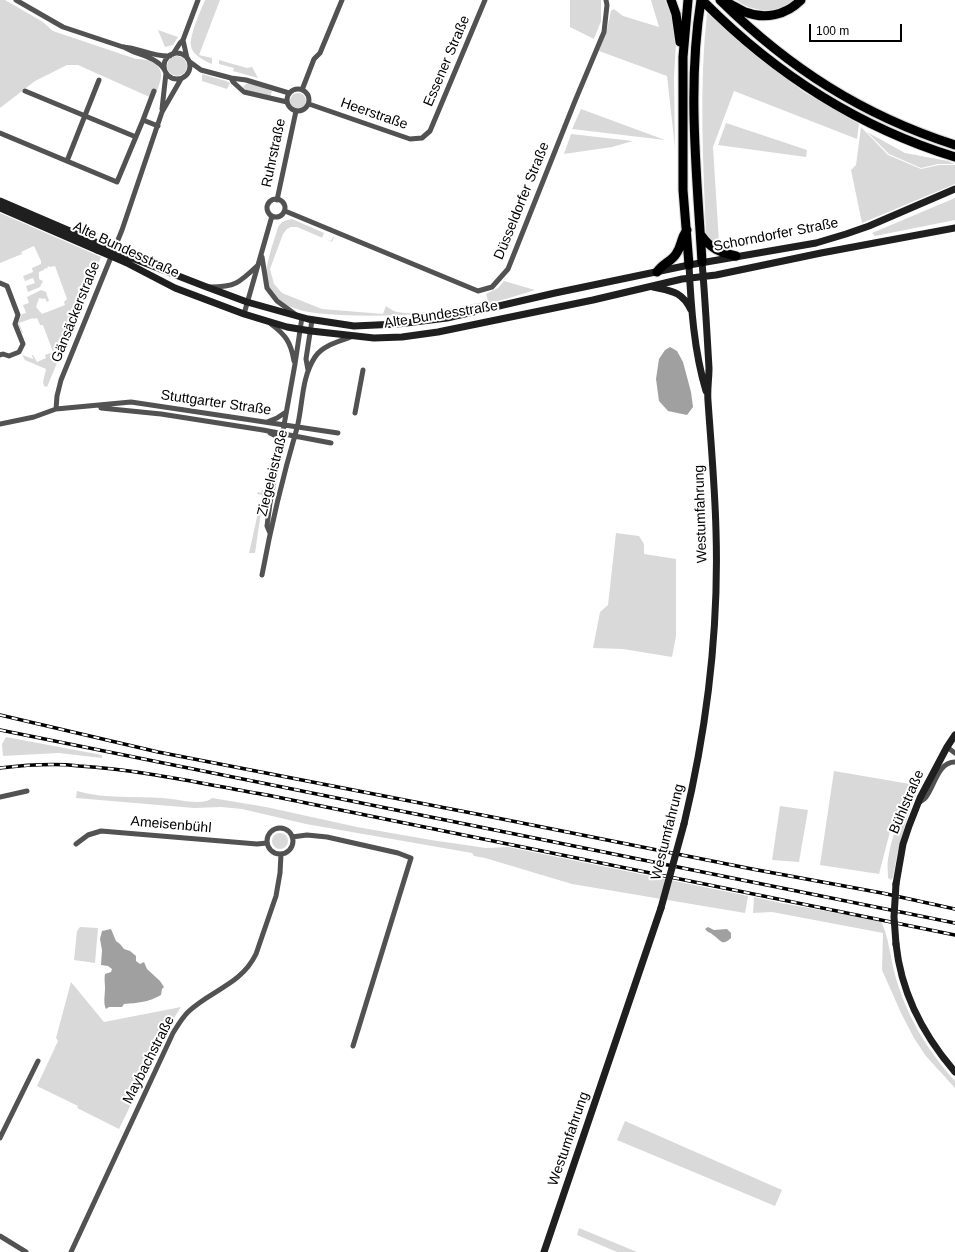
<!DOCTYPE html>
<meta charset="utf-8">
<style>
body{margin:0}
#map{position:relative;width:955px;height:1252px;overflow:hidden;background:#fff;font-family:Helvetica,sans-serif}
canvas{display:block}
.scale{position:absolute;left:809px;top:24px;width:93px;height:18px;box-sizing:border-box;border:2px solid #000;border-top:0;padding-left:5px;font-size:12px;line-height:14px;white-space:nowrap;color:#000;-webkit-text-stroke:3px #fff;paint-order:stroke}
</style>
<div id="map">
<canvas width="955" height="1252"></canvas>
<div class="scale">100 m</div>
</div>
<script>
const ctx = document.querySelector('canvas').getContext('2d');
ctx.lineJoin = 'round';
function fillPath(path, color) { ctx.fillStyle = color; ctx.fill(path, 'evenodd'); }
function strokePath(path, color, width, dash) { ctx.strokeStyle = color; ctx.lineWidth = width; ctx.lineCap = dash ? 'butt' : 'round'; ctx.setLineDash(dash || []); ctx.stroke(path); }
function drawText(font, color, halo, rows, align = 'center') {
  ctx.font = font + ' Helvetica,sans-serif'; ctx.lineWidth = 4; ctx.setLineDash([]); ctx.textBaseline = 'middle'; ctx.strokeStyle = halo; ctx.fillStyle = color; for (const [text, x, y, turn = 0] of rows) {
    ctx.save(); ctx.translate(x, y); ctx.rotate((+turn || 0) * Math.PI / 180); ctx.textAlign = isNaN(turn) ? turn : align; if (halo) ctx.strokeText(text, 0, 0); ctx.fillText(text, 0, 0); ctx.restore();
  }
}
const green = new Path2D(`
 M0,0H5L43,22L53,31L136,59C146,59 160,62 161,74C162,79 156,93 154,99L78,65H67L35,81L0,108Z
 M205,0H220L199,55L212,58V64C205,61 192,55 191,46C189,36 201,10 205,0Z
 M570,0H601V21L594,39L570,27Z
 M651,0H665L674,21L676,43L674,78L675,148L667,76L599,51L607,29L611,11L614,9L623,16L659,27Z
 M736,0H794C790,2 786,5 783,7C768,13 749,10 736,0Z
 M707,13L754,54L804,92L859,124L857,139L734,91L713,147L719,242L710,241L706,233C703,160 699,86 707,13Z
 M158,30L178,37L173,45L165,47Z
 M167 66a10 10 0 1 1 20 0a10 10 0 1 1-20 0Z
 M219,60L247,68L252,67L258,78L233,71L234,68L219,64Z
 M202,74L226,81L230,83L227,89L202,81Z
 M251,83L272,91L270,97L246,90L243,87L246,84Z
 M290 101a8 8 0 1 1 16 0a8 8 0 1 1-16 0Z
 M581,109L665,140L572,129Z
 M726,123L807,150L806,157L718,145Z
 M861,127L888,155L921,169L939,165H955V184L862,223L851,170L856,165Z
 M867,132L905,153L948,161L954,164H938L921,168L889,154Z
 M571,134L633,141L612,147L564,154Z
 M955,198V220L875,236L872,233Z
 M0,213L101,257L47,387L44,386L43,382L46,369L25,360L22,355L33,359L32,355H33L37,362L46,358L45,355L53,352L43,325H40L37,318L34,319L33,318L19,323L23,333H22L18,324L22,314L26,313L23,305L29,303L27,297L41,290L46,292L49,301L47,302L45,298L43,299L39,298L36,307L42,314L65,305L64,302L67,299L55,266L50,267L48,266L47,269L45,268L44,270L39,272V279L43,281L40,287L28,292L26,286L35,283L33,278L25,281L23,276L33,272L32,268L41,264V261L34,246L21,252L22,254L0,263Z
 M292,219L324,233L322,238L331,241L333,237H334L332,242L297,227H291L287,229L283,234L270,269L274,284L282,293L322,309L383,314L386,306C389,308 393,311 397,312C424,316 461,306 488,301L486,294L498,288L504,281L535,290C515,296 494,303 473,307C428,315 386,317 340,315C322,314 298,313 281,302C275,299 269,290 267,283C263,269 274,242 278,227C282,221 286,220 292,219Z
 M262,490L264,491L255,553H249L262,495L257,494L258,492L261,493Z
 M616,533L639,536L644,544V554L676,559V636L672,657L623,649L593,648L600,612L608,605Z
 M6,737L102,755V758L59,753L3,756L2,744Z
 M834,771L910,784L893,820L879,874L820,865Z
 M919,776L922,778L906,821L897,855L893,877L891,880L888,878C888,872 887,865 888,859C892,830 907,802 919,776Z
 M77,791C104,799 135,796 163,798C176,799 194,804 206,801C207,801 211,799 212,798L266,807L357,827L431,840L486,848L508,847L748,896L745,913L572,884L485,858L474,856L472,853L306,824L242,809L221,807L194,808L76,798Z
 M780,806L808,810L799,862L772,860Z
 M272 841a8 8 0 1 1 16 0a8 8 0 1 1-16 0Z
 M754,897L781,903L881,921C889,938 890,956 895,975C906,1015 927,1050 955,1081V1088L925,1055L914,1038L901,1013L882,970L883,933L772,912L753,913Z
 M80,927L98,928L95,963L74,960L77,931Z
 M71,982L104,1022L181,1007C155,1045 140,1088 119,1129L77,1108L78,1106L37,1086L58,1041L56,1038Z
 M625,1121L782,1190L775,1206L617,1140Z
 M579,1228L637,1252H617L577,1235Z`);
const water = new Path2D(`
 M670,347L677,351L683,362L691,392L693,407L687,415L668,411L659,401L656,379L659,359L665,350Z
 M708,927L714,930L727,929L731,933V938C722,947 721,940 713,935C710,932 708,933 705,929Z
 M111,929L116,941L120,944L124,949L130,951L136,956V961L140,964L144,962L147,969L160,981L164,987L162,989L161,995C149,1002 138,1003 124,1004L122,1007H109L106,1009C103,1003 105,996 105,988C105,983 104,979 105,974L111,972L112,969L108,966L101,965L102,950L100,939L102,931Z`);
const street = new Path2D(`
 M16,0L63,27L123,47C139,48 153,57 170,56
 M183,40L187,58
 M124,47C137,55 155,56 164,69
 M164 66a13 13 0 1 1 26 0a13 13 0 1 1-26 0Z
 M173,54L180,43L183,40L198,0
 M190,62L201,70L231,78L246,80L289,93
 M231,78L233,82L244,92L287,102
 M287 100a11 11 0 1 1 22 0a11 11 0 1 1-22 0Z
 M302,90L314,59L320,53L342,0
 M25,91L136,137
 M309,104L410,139L422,138L430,131L485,0
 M162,109L166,73
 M143,120L154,91
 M0,133L117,182L143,120L158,126
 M67,161L99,80
 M267 208a9 9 0 1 1 18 0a9 9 0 1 1-18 0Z
 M277,200L296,111
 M285,211L478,291L492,287L508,269L575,101L604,32L607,5L606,0
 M262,257L267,288L277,301L295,314
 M0,283L7,286L18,315L15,324L23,344L19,352L9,356L3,354L0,355
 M210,287C235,287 239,283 257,266
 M244,314L272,216
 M271,324C286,335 291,343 294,361
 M308,370L306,359L312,320
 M101,408L161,414L263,430L331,443
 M56,409L57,396L61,380L122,230L162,112L181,79
 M355,413L363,370
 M267,422L277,418L286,412
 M0,424L34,417L56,409L131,402L338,433
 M270,433L276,436L281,446
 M270,533L267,526L270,503L295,364L302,317
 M262,575C271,526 283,476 297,428C303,405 301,378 315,357C322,346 339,341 351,337
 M947,747L955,753
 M0,797L27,791
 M918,803C921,801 924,800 926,797C935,785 938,762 955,762
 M267 841a13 13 0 1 1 26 0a13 13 0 1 1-26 0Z
 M292,837L307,835L327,837L398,853L411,858L353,1046
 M76,844L88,835L101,831L257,844L267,843
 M0,1138L38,1061
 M0,1236L26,1252
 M71,1252L173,1033C178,1025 182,1018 188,1012C211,990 241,985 256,954L276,896L280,873L281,854`);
const secondary = new Path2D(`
 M0,201L100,244
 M0,208L97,250
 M127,256L204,286L247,302L308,319L354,326L398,324L447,318L555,293L689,265L816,243L846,234L869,226L955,189
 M125,262L175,288L244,314L267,321L287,327L311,331L374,338L402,337L438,332L593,300L682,279L716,275L821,253L955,228
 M689,265C691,307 694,351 706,391
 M653,287C671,291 682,291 691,310
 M684,824C707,728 719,630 716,531C715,488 711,444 708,401C707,390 709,379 709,368C707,333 705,297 702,262
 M896,884L903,844L909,826L920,798L947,747L955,735
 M896,944C901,992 924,1036 955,1072
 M544,1252L661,908`);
const highway = new Path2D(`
 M671,0L676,14L680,42
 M688,0L683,57V190L689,265
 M701,0C687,87 697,175 702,262
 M702,0C773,72 858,127 955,157
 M720,0C789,68 862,115 955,145
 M726,2C733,5 738,9 745,12C765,20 786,15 801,0
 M701,235C711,249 719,252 736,256
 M657,272C663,263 671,262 676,254C682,246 680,239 687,230`);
const rail = new Path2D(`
 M0,715L158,752L497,818L752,869L882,893L955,909
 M0,730C318,794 637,859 955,923
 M0,768C26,765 53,763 79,766C143,770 204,784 267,795L955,935`);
const secondaryBridge = new Path2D(`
 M100,244L127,256
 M97,250L125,262
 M896,884L894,917L896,944
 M661,908L684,824`);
const streetNames = [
 ["Essener Straße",447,61,-67],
 ["Heerstraße",374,114,19],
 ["Ruhrstraße",274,153,-78],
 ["Düsseldorfer Straße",522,201,-68],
 ["Schorndorfer Straße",776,235,-11],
 ["Alte Bundesstraße",126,250,25],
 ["Gänsäckerstraße",76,312,-68],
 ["Alte Bundesstraße",441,315,-9],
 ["Stuttgarter Straße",216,403,8],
 ["Ziegeleistraße",273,473,-76],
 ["Westumfahrung",701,514,-92],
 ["Bühlstraße",907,802,-67],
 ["Ameisenbühl",171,825,5],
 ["Westumfahrung",668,832,-76],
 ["Maybachstraße",149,1060,-63],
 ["Westumfahrung",569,1139,-71]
];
fillPath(green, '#d9d9d9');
fillPath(water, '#a0a0a0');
strokePath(highway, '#dbdbdb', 11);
strokePath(street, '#525252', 5);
strokePath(secondary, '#1f1f1f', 7);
strokePath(highway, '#000', 9);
strokePath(rail, '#000', 3.5);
strokePath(rail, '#fff', 2, [6]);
strokePath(secondaryBridge, '#1f1f1f', 7);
drawText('14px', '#000', '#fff', streetNames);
</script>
